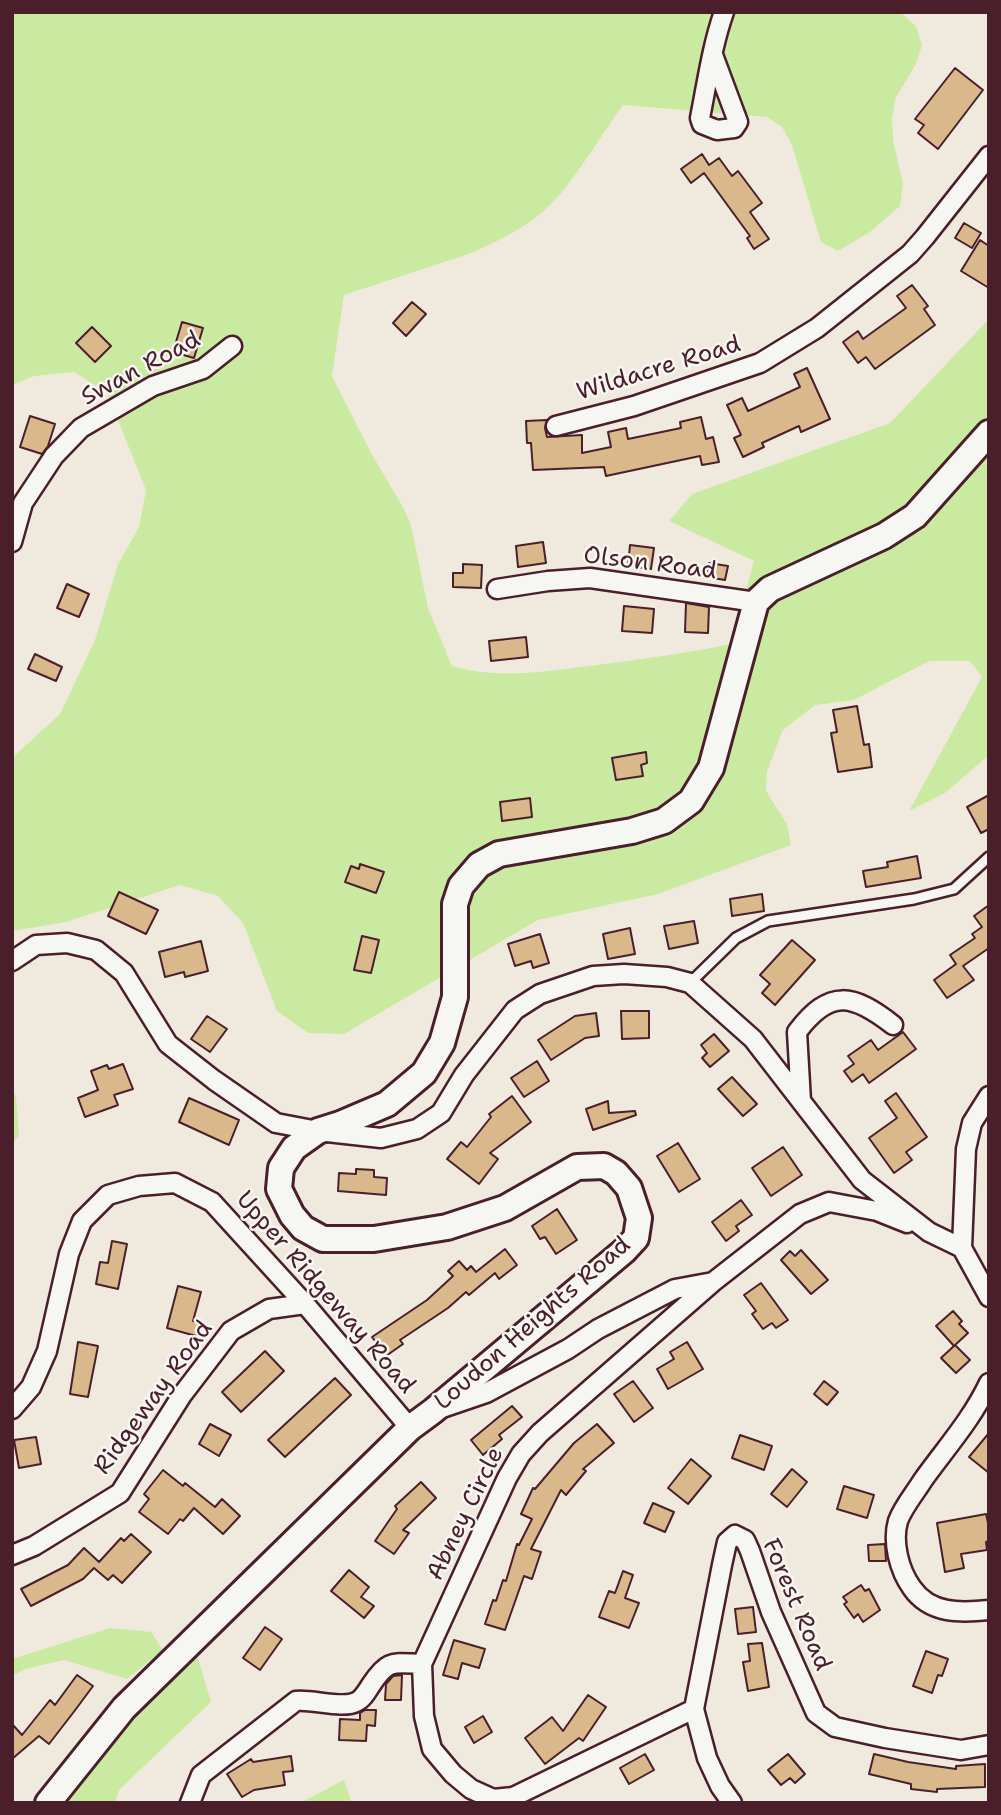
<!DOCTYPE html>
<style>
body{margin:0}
#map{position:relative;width:1001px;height:1815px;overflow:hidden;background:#f0eade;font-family:"Shantell Sans",sans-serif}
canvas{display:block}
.frame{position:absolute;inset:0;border:14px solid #4a1f2b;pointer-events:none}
</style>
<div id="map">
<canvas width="1001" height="1815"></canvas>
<div class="frame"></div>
</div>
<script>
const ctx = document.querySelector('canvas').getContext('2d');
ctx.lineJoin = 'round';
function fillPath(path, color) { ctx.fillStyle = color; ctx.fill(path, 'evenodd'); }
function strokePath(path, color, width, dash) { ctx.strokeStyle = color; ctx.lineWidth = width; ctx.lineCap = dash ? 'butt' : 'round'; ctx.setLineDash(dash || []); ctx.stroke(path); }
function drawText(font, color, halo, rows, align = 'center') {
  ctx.font = font + ' "Shantell Sans",sans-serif'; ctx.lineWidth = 5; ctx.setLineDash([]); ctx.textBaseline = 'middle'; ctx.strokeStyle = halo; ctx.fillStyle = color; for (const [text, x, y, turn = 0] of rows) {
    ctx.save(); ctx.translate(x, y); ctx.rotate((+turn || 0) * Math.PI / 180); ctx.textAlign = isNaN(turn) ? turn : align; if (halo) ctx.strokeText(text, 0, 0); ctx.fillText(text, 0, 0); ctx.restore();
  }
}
const green = new Path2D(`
 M12,12L901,13L916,26L922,45L916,64L895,99L892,120L893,140L903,184L900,206L870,232L838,251L821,242L792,145L782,127L767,117L623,105C602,134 579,173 556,199C534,224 499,241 469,254L344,295L332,376L371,453L403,507L411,525L428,608L452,666C500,680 548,671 597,665C642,659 687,653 731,644L754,561L669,521L692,494L890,423L989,319V755L945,793L909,811L982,677L970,661H929L854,700L815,705L783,730L767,771L766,791L787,824L791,845L658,894L538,920L344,1034L308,1033L277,1011L243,923L218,896L180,885L66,922L12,931V758L60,714L95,640L118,564L139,527L146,490L107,393L74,372L34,376L12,385Z
 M12,1095H16L19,1137L12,1142Z
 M110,1628L151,1632L163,1650L127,1679L64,1660L25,1669L12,1676V1659Z
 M197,1655L211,1702L119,1790L115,1803H66L165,1677Z
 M344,1780L352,1803H300Z`);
const building = new Path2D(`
 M955,68L983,90L938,149L918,133L924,125L915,119Z
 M702,154L709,165L719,158L732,176L738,171L762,203L750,212L769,239L754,249L747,238L750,236L704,173L691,183L681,169Z
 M964,223L981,233L972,248L955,238Z
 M980,240L989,246V288L961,271Z
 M912,285L928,306L924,309L935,325L875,369L866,357L858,363L843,342L858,331L863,339L906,308L897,296Z
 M412,302L426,314L406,336L393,323Z
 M182,322L203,328L194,358L173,352Z
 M92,327L111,346L95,362L76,343Z
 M807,368L830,419L801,432L799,426L762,443L764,447L743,457L734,438L741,435L727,405L742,398L748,411L800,387L794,374Z
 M30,416L55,424L48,446L42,454L20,447Z
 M701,417L706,439L713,437L719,462L702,465L700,456L606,476L604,467L533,470L531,443H527L526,421L547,420L545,428L547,437L582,435V453L611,447L608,432L626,428L628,439L681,428L680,422Z
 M543,542L546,563L518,567L516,546Z
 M630,545L654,548L651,569L628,566Z
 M709,563L728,566L725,580L706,577Z
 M463,564L482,565L481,588L453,587V573H463Z
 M67,584L89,594L79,617L57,608Z
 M686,603L709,607L708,633L685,632Z
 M624,606L654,609L652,633L622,631Z
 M526,637L528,657L491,661L489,641Z
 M35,654L62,667L56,681L28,669Z
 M857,706L864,745L869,744L872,767L838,772L831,733L837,732L833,710Z
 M646,752L647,763L641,765L643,776L616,780L612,758Z
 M989,795V829L981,833L967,807Z
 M530,798L532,817L502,821L500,802Z
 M917,856L921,878L866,887L863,871L888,867L887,862Z
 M360,864L384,872L376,893L345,882L351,866L359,869Z
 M119,892L158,910L146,934L108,916Z
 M762,894L764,911L732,916L730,899Z
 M989,905V948L963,966L974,980L947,998L934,980L956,964L950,955L975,938L972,934L982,927L974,916Z
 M694,921L698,943L669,949L664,926Z
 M630,928L635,954L608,959L603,934Z
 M540,934L549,963L533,968L531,961L515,966L508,944Z
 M362,936L379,940L371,973L354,970Z
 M792,940L815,960L775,1005L762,993L770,984L760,975Z
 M201,941L208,971L185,977L184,972L165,977L159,952Z
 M621,1011H649V1038L622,1039Z
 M596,1013L599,1036L585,1038L551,1060L538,1040L575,1016Z
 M207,1016L227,1029L210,1052L191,1039Z
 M903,1032L916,1049L869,1083L863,1074L852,1082L844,1071L854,1064L848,1056L871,1040L878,1050Z
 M714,1034L729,1051L710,1067L702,1058L707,1053L701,1045Z
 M537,1061L549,1081L524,1097L511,1078Z
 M123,1064L133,1089L114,1095L118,1105L85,1117L78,1098L98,1090L91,1071L107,1065L109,1069Z
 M732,1077L757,1104L743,1116L718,1089Z
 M896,1093L927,1137L906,1152L912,1160L894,1173L869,1138L897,1118L885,1101Z
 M512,1096L531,1122L490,1153L498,1159L479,1184L447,1159L461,1142L467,1147L491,1117L489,1114Z
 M189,1098L239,1120L229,1145L179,1122Z
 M608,1101L609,1113L635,1111L636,1115L593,1130L586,1109Z
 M678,1143L700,1179L679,1192L657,1156Z
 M783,1147L802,1175L771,1196L752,1168Z
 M356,1169L374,1170V1177L387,1178L386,1195L338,1191L339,1173L356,1174Z
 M741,1200L752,1215L736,1226L739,1231L726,1241L712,1222Z
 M557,1209L577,1240L556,1254L545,1237L540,1239L532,1226Z
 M112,1241L127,1244L118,1289L96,1284L100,1262L108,1263Z
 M505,1249L517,1265L499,1279L495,1273L469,1295L466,1292L448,1308L400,1340L403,1344L386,1356L372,1337L427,1300L453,1276L448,1271L459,1261L467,1270L471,1266L476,1272Z
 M801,1250L828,1280L811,1294L781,1260L790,1251L795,1256Z
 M761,1283L788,1320L776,1328L772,1323L763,1329L752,1314L756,1311L744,1295Z
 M178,1286L201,1292L193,1321L200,1323L196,1336L167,1328Z
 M953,1311L962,1321L959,1324L968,1333L954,1346L936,1326Z
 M78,1342L98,1346L88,1397L70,1394Z
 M687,1342L703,1369L668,1389L657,1369L674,1359L670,1352Z
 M955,1345L970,1360L956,1373L941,1358Z
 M265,1351L284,1371L241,1412L222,1392Z
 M335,1378L351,1395L285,1457L268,1440Z
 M633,1381L653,1408L634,1422L614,1394Z
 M824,1381L838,1392L827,1405L814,1394Z
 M512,1406L522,1417L499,1435L502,1439L483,1455L471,1440Z
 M210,1424L231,1435L219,1456L199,1444Z
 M597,1424L614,1443L583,1469L586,1471L566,1495L561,1490L531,1549L541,1552L532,1579L524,1576L505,1630L485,1624L493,1600L496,1601L503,1580L506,1581L517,1544L519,1545L532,1519L521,1514L533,1488L535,1489L574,1443Z
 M989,1433V1473L969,1457Z
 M740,1435L772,1446L764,1470L732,1458Z
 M36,1437L41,1464L19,1468L14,1440Z
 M691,1459L711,1476L688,1504L668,1488Z
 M792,1469L807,1482L787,1507L771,1494Z
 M163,1470L183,1486L185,1483L215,1507L222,1499L240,1516L223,1534L194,1508L183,1521L180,1519L168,1534L139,1512L149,1499L144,1494Z
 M421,1482L436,1498L403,1530L409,1533L394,1554L375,1541L397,1509L395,1506Z
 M844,1486L874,1495L867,1518L837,1509Z
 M653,1503L674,1512L665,1532L644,1523Z
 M986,1514L989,1527V1541L986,1542L987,1550L961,1554L964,1568L945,1572L937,1523Z
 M131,1534L151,1552L122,1583L113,1575L108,1580L94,1568L83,1579L31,1606L21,1589L68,1565L84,1548L99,1562L121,1538L124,1541Z
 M885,1544L886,1561H869L868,1545Z
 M349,1570L369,1587L361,1597L374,1606L364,1618L331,1591Z
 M623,1571L633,1575L625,1598L639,1603L629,1628L599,1617L609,1591L615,1593Z
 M861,1585L865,1591L869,1589L880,1610L863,1622L858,1614L854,1618L844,1604L847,1602L843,1597Z
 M753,1607L756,1632L738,1634L735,1609Z
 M265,1627L282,1639L260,1670L243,1658Z
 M454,1640L485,1649L479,1668L462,1663L458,1679L443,1675Z
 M762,1643L769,1687L748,1691L743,1662L750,1661L748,1644Z
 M926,1651L948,1659L942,1676L938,1675L932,1693L913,1686Z
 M77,1675L93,1686L76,1709L49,1744L39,1736L12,1759V1724L22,1735L50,1700L55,1705Z
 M402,1675L401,1700H385L386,1684L393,1676Z
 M588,1695L606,1707L583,1741L579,1738L545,1764L525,1738L552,1717L563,1731Z
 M365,1710H376L375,1726L367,1725L366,1741L339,1740L340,1719L360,1720V1713Z
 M483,1716L492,1732L474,1743L465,1727Z
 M645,1754L654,1770L629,1784L620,1768Z
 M788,1754L805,1774L795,1783L790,1778L781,1785L768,1770Z
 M874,1754L908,1762L956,1769V1766L985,1764V1787L937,1789V1792L911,1789V1784L869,1774Z
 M291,1756L293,1771L283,1772L285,1785L254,1790L242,1797L227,1774L251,1759L253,1762Z`);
const lane = new Path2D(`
 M690,983L736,938L768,921L914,899L954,889L989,857`);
const street = new Path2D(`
 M713,55L738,122L734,128L717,130L702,124L700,118C707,83 712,46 724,12
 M556,426L634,406L760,363L817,328L910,254L925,237L989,156
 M12,542L23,503L54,456L81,428L153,386L203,369L232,346
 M497,589L548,581L590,578L756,602
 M12,961L36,945L67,943L96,950L124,973L168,1044L214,1080L276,1123L318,1131L381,1138L417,1129L441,1113L464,1075L515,1010L540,994L593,976L624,974L667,977L690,983L753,1039L862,1180L929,1232L962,1248L989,1297
 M801,1101L797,1032C830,988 853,994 893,1025
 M962,1248L966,1149L972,1123L989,1096
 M989,1383C972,1419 946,1448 923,1480C915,1493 903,1507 898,1521C892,1542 899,1570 912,1588C930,1614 960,1613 989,1610
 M442,1408L486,1393L568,1349L598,1329L675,1289L713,1282
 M12,1409L31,1387L47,1351L69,1254L82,1221L108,1195L139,1186L175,1183L212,1202L305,1304L410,1428
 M12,1555L34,1546L120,1493L182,1395L231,1331L269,1309L305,1304
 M694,1709L513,1797L493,1799L471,1789L453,1774L432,1749L424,1716L422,1664L507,1478L521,1454L540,1433L713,1282L800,1214L829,1202L877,1211L907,1223
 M190,1803L201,1775L296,1701C312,1699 343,1709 356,1702C363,1699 367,1691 371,1685C388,1659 392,1663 422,1664
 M732,1803L720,1786L707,1758L694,1709L722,1565L727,1542L735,1535L745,1540L750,1551L771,1612L816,1713L835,1727L885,1738L961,1750L989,1745`);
const secondary = new Path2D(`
 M48,1803L124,1708L410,1428L433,1411L624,1251L636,1238L639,1218L629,1188L616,1173L604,1166L577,1167L505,1208L447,1227L374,1239H323L303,1228L292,1215L279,1189L281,1168L294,1148L318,1131L340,1124L387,1104L424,1073L442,1043L455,997V904L461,886L479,865L499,854L632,831L664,821L691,801L711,768L756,602L770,589L884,536L915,516L989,433`);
const streetNames = [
 ["Swan Road",141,369,-28],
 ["Wildacre Road",659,369,-17],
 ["Olson Road",650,564,7],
 ["Upper Ridgeway Road",325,1293,49],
 ["Loudon Heights Road",533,1324,-41],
 ["Ridgeway Road",154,1398,-54],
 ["Abney Circle",466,1514,-64],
 ["Forest Road",796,1605,67]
];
fillPath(green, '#cbeaa1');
fillPath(building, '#d9b88c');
strokePath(building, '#4a1f2b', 2);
strokePath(lane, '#4a1f2b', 14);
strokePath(street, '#4a1f2b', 23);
strokePath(secondary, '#4a1f2b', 30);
strokePath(lane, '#f6f6f2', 9);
strokePath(street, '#f6f6f2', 18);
strokePath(secondary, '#f6f6f2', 24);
drawText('24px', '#4a1f2b', '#f6f6f2', streetNames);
</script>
